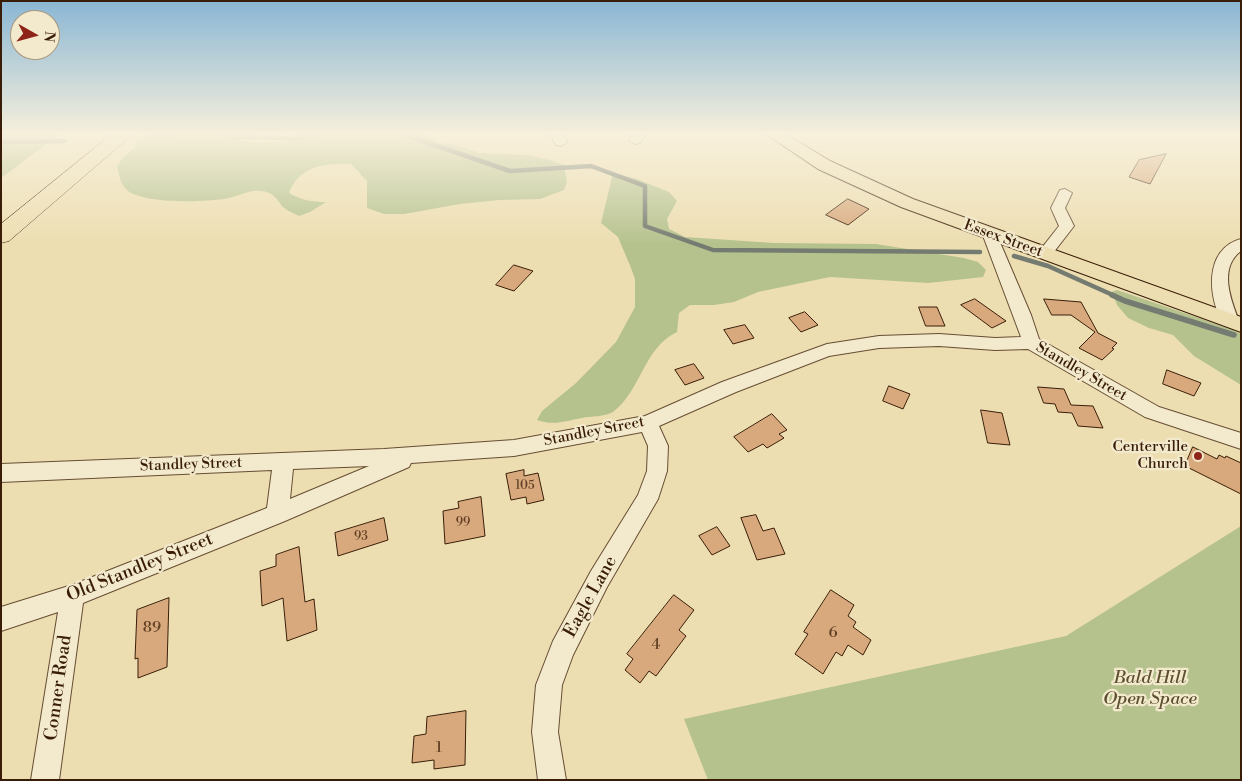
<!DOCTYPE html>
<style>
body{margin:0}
#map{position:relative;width:1242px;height:781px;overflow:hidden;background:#eddeb2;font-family:"Libre Bodoni",serif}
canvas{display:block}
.frame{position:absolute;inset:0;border:2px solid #391d08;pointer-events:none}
.north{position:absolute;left:10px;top:10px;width:50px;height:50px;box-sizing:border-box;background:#f3eacd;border:1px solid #a9987e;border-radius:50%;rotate:97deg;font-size:14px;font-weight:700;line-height:20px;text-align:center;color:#391d08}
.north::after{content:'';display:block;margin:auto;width:18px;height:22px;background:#8f2418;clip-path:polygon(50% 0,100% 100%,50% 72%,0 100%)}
</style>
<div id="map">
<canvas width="1242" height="781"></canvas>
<div class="frame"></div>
<div class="north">N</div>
</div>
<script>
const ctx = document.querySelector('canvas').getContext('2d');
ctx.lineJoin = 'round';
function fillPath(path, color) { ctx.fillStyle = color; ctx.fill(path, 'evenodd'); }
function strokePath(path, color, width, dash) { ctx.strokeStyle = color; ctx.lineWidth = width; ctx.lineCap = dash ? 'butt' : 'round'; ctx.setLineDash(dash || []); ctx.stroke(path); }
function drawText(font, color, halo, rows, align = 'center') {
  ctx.font = font + ' "Libre Bodoni",serif'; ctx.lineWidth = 4.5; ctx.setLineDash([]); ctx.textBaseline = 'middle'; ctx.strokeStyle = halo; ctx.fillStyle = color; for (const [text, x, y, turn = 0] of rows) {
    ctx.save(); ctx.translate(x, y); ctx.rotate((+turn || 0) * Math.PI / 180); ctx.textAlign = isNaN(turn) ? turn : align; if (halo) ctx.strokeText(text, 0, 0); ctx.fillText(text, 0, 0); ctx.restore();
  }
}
const green = new Path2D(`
 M1,134H60L1,178Z
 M151,134H230L236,139L259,143L285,141L308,134H423L439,143L453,144L479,153L527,155L550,160L564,165L567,182L564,190L540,199L499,200L460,204L404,214H384L367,208V181L351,164C325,163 299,166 289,193C301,200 312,202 326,202L310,212L299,216C293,213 286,210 282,206C276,198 273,192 261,191C250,189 236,197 224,199C201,202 147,204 128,191C120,185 120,176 117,167L122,159L135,147L136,140Z
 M613,173L637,179L669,192L677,201L667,219L669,229L685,237L774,243L876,244L964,258L978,262L986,270L983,277L928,283L830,277L758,292L734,302L714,305H690L679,313L677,332C644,347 641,391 613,412C605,417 591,416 582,418C565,421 554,426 537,420L542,411L576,383L616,342L635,307V279L631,268L618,237L601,223Z
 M1117,290L1231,329L1241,334V385L1194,356L1173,335L1149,328L1128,318L1117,305L1112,292Z
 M1241,526V780H708L684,719L1066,636Z`);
const streamFar1 = new Path2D(`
 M223,134L227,137L296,138L316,134
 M402,134L510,171L591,166L645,186V226L713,250L980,252
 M149,137L172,134
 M1,142L65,141
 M1014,256L1048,266L1115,296`);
const stream = new Path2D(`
 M1112,295L1125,301L1234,335`);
const building = new Path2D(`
 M1166,154L1150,184L1129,177L1139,160Z
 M848,199L869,209L848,225L826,215Z
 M514,265L533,271L514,291L496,285Z
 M975,299L1006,321L992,328L961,305Z
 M1044,299L1081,302L1098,333L1117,343L1112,348L1114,349L1102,360L1079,348L1095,332L1071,315H1052Z
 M919,307H937L945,326H926Z
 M805,312L818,325L801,332L789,318Z
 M745,325L754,338L733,344L724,330Z
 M694,364L704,378L685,385L675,370Z
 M1167,370L1201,383L1194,396L1163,384Z
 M889,386L910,394L903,409L883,401Z
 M1038,387L1064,389L1071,405L1093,406L1103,428L1078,426L1072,413L1058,412L1055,404L1044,403Z
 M981,410L1002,413L1010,445L988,443Z
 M772,414L787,430L779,434L784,438L767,448L763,444L748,452L734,437Z
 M1193,447L1217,459L1219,455L1225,458L1226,456L1241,463V494L1185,466Z
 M524,470V476L538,473L544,500L527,504L526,497L511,500L506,474Z
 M481,497L485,536L445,544L443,511L459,508L458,502Z
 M756,515L763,531L774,528L785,554L757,560L741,518Z
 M384,518L388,540L338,556L335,533Z
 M717,527L730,546L712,555L699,536Z
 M299,547L305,602L314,599L317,630L287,641L283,598L262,606L260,571L276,566V555Z
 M831,590L854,605L848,616L856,622L853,627L871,640L863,655L848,645L842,656L836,652L823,674L795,654L808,634L804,632Z
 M674,595L694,610L679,630L686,636L656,676L649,671L640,683L625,670L633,659L627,654Z
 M169,598L167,667L138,678V658L135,659L137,610Z
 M466,711L465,765L434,769V760L412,763L414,736L426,734L427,717Z`);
const minor = new Path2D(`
 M550,134H563L567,142L561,146L556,145Z
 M633,134H646L640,143L635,144L629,140Z
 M1065,189L1072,193L1065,208L1074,226L1050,257H1040L1037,254L1059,226L1051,208L1060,190Z
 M989,228L994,230L996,233L1031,315L1039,339L1159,407L1241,433V449L1145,417L1028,349L995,350L939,346L879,348L829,356L736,392L659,426L668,446L667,471L658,499L607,587L573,655L562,685L558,732L566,780H538L532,732L536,685L553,641L591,571L638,495L647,471L648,446L642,432L514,456L411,463L409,467L285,521L83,603L59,780H31L58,612L1,631V607L72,585L267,508L272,470L1,482V464L384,449L514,440L645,416L722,382L827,344L879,336L939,334L995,338L1021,337L982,233L984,230ZM369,466L290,499L293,469Z
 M1241,239V251C1218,268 1231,300 1239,321L1236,325L1230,327L1224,325C1208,299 1203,249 1241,239Z`);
const major = new Path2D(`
 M766,134H786L830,161L913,199L1241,317V332L901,207L818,169Z`);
const highway = new Path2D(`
 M112,134H133L9,241L1,243V224Z`);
const markers = [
 [1198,456,5,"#8f2418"]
];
const numberNames = [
 ["105",525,486],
 ["99",463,523],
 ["93",361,537]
];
const streetNames = [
 ["Essex Street",1003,239,20],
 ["Standley Street",1081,372,30],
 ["Standley Street",594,432,-11],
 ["Standley Street",191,465,-2]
];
const poiNames = [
 ["Centerville",1188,447],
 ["Church",1188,464]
];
const nearNumbernames = [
 ["89",152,628],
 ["6",833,633],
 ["4",656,645],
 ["1",439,748]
];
const nearStreetnames = [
 ["Old Standley Street",140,568,-22],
 ["Eagle Lane",591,597,-61],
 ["Conner Road",59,688,-82]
];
const nearParknames = [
 ["Bald Hill",1150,679],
 ["Open Space",1150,700]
];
fillPath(green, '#b5c28e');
strokePath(streamFar1, '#747b70', 4.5);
strokePath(stream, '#747b70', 5.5);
fillPath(building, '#d8a97d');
strokePath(building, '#391d08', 1);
strokePath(minor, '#664d32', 2);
strokePath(major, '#391d08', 2);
strokePath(highway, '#391d08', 1);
fillPath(minor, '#f3eacd');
fillPath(major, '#eddeb2');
fillPath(highway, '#eddeb2');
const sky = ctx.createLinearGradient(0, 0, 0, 244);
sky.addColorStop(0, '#89b6d4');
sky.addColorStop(0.55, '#f7f0dc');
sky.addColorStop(1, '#f7f0dc00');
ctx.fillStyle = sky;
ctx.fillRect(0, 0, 1242, 244);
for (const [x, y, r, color] of markers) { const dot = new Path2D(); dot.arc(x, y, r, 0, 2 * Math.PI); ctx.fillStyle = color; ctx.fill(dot); strokePath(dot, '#f3eacd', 2); }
drawText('12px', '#614025', null, numberNames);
drawText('15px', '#391d08', '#f3eacd', streetNames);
drawText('15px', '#391d08', '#f3eacd', poiNames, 'right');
drawText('15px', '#614025', null, nearNumbernames);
drawText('18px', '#391d08', '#f3eacd', nearStreetnames);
drawText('italic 18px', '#5e4f30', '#f3eacd', nearParknames);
</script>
